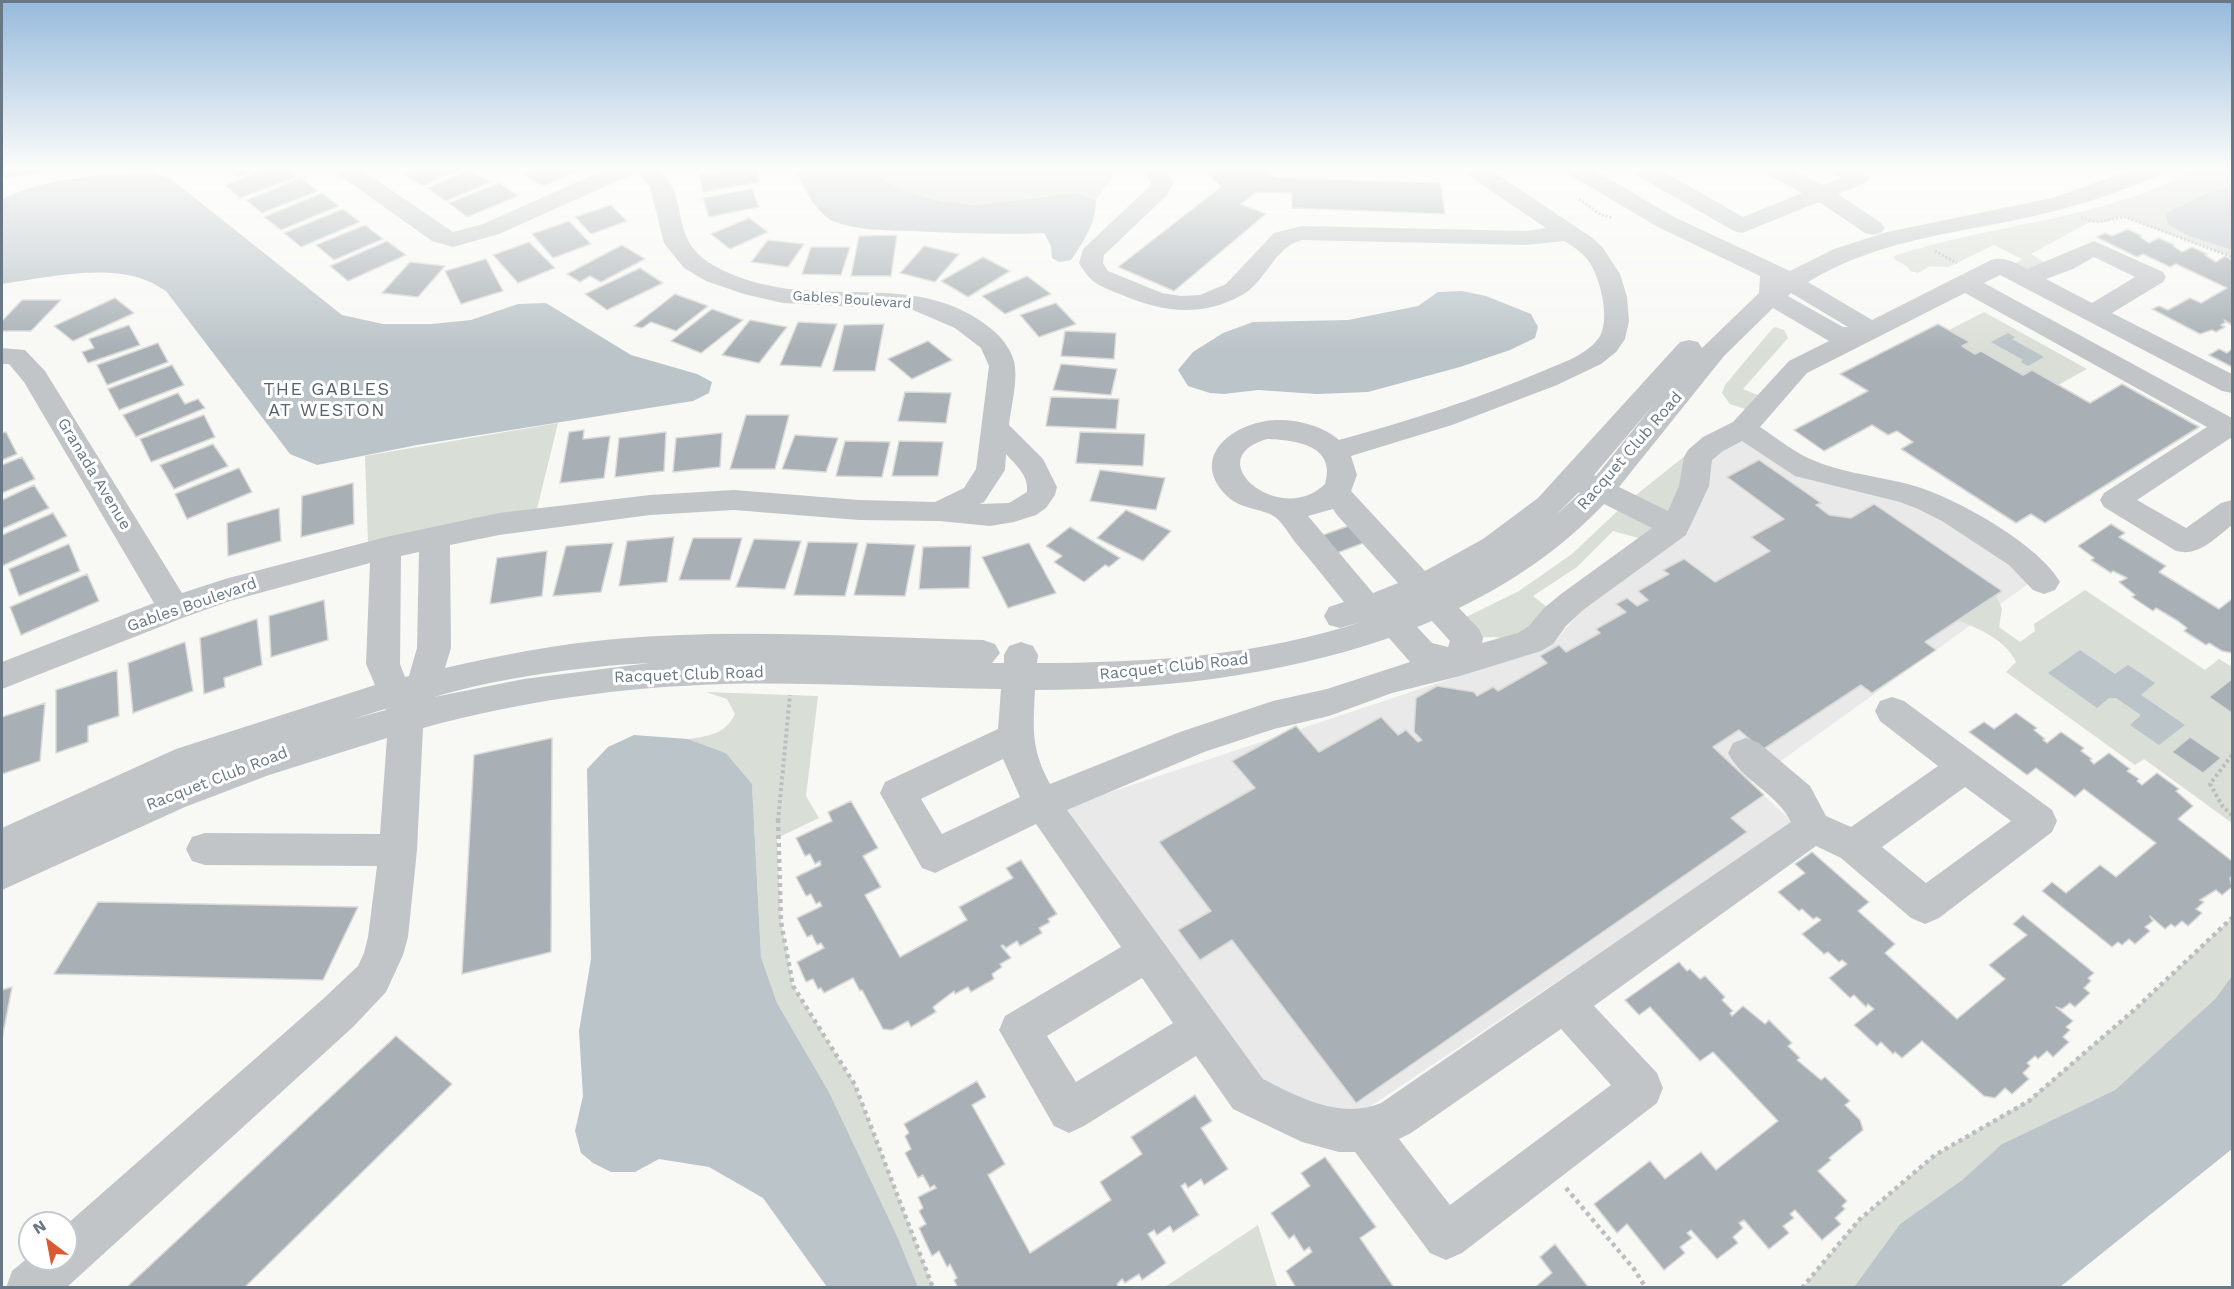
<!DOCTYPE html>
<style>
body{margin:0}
#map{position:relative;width:2234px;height:1289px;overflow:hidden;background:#f8f8f5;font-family:"Work Sans",sans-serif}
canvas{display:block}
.frame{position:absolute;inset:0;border:3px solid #687884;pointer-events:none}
.north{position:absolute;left:18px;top:1211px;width:60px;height:60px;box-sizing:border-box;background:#fff;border:2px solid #c3c9ce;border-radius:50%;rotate:328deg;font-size:16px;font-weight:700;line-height:24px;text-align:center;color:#687884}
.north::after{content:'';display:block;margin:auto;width:21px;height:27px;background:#da5b33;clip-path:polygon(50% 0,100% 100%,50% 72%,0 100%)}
</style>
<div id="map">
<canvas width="2234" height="1289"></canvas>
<div class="frame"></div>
<div class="north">N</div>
</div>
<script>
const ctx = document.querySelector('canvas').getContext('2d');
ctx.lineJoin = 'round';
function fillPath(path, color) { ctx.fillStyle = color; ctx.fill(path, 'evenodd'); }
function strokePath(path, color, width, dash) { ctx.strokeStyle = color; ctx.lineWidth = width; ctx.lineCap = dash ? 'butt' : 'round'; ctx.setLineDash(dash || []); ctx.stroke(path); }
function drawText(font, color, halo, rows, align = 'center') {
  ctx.font = font + ' "Work Sans",sans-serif'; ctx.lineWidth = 6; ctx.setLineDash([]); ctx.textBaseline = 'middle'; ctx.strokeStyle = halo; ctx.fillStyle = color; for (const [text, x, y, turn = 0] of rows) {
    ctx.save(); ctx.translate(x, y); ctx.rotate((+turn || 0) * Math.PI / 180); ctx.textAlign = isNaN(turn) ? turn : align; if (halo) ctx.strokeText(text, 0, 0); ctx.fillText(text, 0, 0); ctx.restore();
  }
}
const built = new Path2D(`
 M1743,435L1911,500L2013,559L2031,582L1750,783L1794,823L1353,1118L1253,1082L1060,809L1510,659L1557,639L1587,604L1688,532L1704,484L1708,458Z`);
const green = new Path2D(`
 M869,170H1111L1112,177L1096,200L1077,193L975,205L940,201L901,190Z
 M2194,170H2232V186L2207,193L2166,213L2169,224L2186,235L2232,250V257L2120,216L2106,222H2090L2031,254L2049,265L2030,271L2014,264L2022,259L1994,245L1948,267L1930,266L1918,273L1910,271L1908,267L1894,259V256C1993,223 2101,221 2194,170Z
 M1984,312L2087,369L2058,385L2023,375L1981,351L1975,354L1962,346L1969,341L1949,330Z
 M1775,327L1784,330L1788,338L1743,389L1760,396L1748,410L1730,404L1722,393L1725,385L1772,329Z
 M558,423L537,509L368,543L365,456Z
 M1686,455L1680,508L1649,541L1613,531L1577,567L1533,596L1557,615L1529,642L1494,637L1467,638L1454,623L1519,591L1572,554L1626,503Z
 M2085,590L2205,670L2219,659L2232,667V823L2144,759L2135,765L2006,672L2016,662C2005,639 1980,630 1958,620L1996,595L2002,609L1999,627L2020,642L2035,631L2034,624Z
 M706,692L818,696L806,796L819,818L777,838L781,922L793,986L855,1085L933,1287H918L898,1238L829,1092L777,1003L761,957L752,784L726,753L688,739C708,736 725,735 735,714L727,699Z
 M2232,918V976L2215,999L2115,1090L2002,1144L1962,1180L1900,1224L1854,1287L1802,1288L1859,1220L1935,1155L2029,1100L2133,1011Z
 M1258,1225L1277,1287H1165Z`);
const water = new Path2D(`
 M796,170H869L901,190L940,201L975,205L1077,193L1096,200C1096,223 1084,241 1071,260L1059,262L1052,258L1051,246L1044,233C999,235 955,233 911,231C886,230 857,231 833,221C817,214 802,186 796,170Z
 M151,172L171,179L342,315L383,324H432L471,320L518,304L546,303L631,355L697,374L712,382L709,393L693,401L417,445L317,465L290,454L166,291C159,287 152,282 145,280C106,264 43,278 2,284V199C48,177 101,175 151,172Z
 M2232,186V250L2186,235L2168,224L2166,213L2207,193Z
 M1462,291L1486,296L1531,314L1538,327L1535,338L1510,350L1460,367L1368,392L1317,394L1258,390L1224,394L1210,393L1188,386L1178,370L1193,352L1223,333L1253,322L1348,320L1418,306L1438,292Z
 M2008,333L2015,337L2012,339L2044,357L2028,366L2021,362L2023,360L1991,342Z
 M2080,650L2115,674L2128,665L2155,683L2141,695L2185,725L2159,745L2130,725L2141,715L2116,698H2109L2097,708L2048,673Z
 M634,735L688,739L726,753L752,784L761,957L777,1003L829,1092L898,1238L918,1287H827L763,1198L709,1167L659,1159L635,1172H611L593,1163L581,1153L575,1131L583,1096L579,1031L591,959L587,769L608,747Z
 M2232,976V1149L2060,1287H1854L1900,1224L1962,1180L2002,1144L2115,1090L2215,999Z`);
const building = new Path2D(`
 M5,170H41L40,173L2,178Z
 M227,170H254L238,177Z
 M264,170H290L298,176L240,198L225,185Z
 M414,170H460L422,186L404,174Z
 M469,170L491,182L446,201L427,188Z
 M532,170H578L543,186L523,174Z
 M727,170H757L760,182L703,192L699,175Z
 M1204,170H1268L1275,177L1440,183L1445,214L1292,208V193L1256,192L1241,204L1266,214L1174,291L1118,267L1221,187Z
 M301,178L318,191L262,213L246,200Z
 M499,183L518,196L467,217L449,203Z
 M752,189L759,207L709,217L703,198Z
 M322,193L339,206L281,230L264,217Z
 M611,205L627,221L591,234L575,217Z
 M343,209L360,222L301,247L284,233Z
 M749,218L768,232L730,249L711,234Z
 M569,221L591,244L553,258L532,234Z
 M365,225L383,239L334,260L316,245Z
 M2127,229L2142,236L2140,237L2149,243L2159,238L2174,245L2173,246L2182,252L2192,247L2207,254L2205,255L2216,262L2225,256L2232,260V325L2224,320L2226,322L2221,325L2225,327L2216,332L2212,330L2200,334L2152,309L2159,306L2168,310L2190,298L2201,303L2227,288L2176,264L2170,267L2143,254L2137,257L2096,237L2105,233L2112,236Z
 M897,235L891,276H851L859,236Z
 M768,240L804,244L788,267L751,262Z
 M387,241L406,255L348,281L330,266Z
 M529,242L555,268L518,283L493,255Z
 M622,245L645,259L601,282L590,276L580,282L567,274Z
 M924,246L959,254L935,282L900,273Z
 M811,247H850L841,275L802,274Z
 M983,257L1010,271L968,297L941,281Z
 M486,259L503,291L461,304L445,271Z
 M410,262L445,266L418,297L382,293Z
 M640,268L663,283L607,310L585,294Z
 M1027,276L1051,294L1005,314L982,296Z
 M675,294L708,306L676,331L651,322L642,328L634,326Z
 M115,298L134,313L73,341L54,326Z
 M22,300H61L31,331H2V321Z
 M1056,303L1076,324L1039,337L1020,315Z
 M712,309L743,320L701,353L671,341Z
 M750,320L787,327L759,363L722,355Z
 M798,322L837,324L821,367L780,365Z
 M884,324L875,371H833L844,325Z
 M1938,324L1970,342L1962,346L1975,354L1981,351L2023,375L2032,370L2090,403L2122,384L2199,427L2045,523L2031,514L2016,523L1901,449L1913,442L1897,431L1888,435L1872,425L1824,451L1794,430L1868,391L1840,374Z
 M129,325L140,345L88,363L82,352L94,348L89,339Z
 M1065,331L1116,333L1114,359L1061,356Z
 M928,341L952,360L912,379L888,359Z
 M158,343L168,362L107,385L97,365Z
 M2219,349L2227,353L2232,349V367L2209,355Z
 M1061,364L1117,369L1111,395L1053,390Z
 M172,365L184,385L119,410L108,389Z
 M905,392L951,393L946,423L898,421Z
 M178,393L185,404L198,399L205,408L136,437L123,415Z
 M1051,397L1119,399L1116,429L1046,426Z
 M204,415L215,437L151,462L140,439Z
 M746,415H789L775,469H730Z
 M584,430L583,439L610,436L604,478L560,483L569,432Z
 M6,432L17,454L2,460V433Z
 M666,432L664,471L615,477L619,438Z
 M1080,432L1145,434L1143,466L1076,463Z
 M722,433L720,467L673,472L676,438Z
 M795,435L838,438L826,472L782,469Z
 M845,441L890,442L882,477L836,476Z
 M899,441L943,442L938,476H892Z
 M213,444L228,466L174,489L160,465Z
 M22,457L35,479L2,493V465Z
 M1759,460L1821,503L1816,505L1829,515L1851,518L1874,504L2002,591L1925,642L1936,650L1872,693L1861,685L1762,750L1739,730L1713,747L1764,795L1731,818L1747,832L1356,1103L1232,940L1200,960L1178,930L1211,911L1159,842L1255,788L1232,761L1296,726L1319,752L1381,717L1398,735L1406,730L1418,742L1422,740L1414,732L1416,698L1437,686L1474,692L1477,696L1493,687L1498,691L1547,663L1540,656L1559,645L1566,652L1600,633L1596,629L1626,612L1616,604L1627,598L1637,606L1648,600L1638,591L1669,574L1663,570L1684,559L1715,582L1770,551L1751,537L1784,519L1727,477Z
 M239,468L252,492L187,519L175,494Z
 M1100,470L1165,478L1156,510L1090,501Z
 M353,483L354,524L301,537L302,496Z
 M34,485L49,508L2,529V500Z
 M279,508L281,541L228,556L227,523Z
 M1126,510L1171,531L1143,561L1097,538Z
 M53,513L67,536L2,566V535Z
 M2111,524L2125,533L2119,537L2166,566L2159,572L2219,609L2232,599V653L2222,651L2209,643L2206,645L2184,631L2187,628L2178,621L2156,608L2153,611L2132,597L2135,595L2119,582L2127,578L2113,571L2111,573L2091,560L2094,558L2078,546Z
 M1351,525L1366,542L1337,553L1323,535Z
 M1070,527L1120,558L1109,567L1105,565L1084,582L1054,562L1062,556L1046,546Z
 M674,537L667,582L619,586L627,541Z
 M693,538H742L730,580H679Z
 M754,539L801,541L785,589L736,587Z
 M808,542L858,543L845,596L794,595Z
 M613,543L601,592L553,596L566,546Z
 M867,543L915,545L905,596L854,595Z
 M1029,543L1056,593L1008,608L982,557Z
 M69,544L80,571L19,596L9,569Z
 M971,546L969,588L919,589L923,547Z
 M547,551L542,596L490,604L497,558Z
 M87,574L99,601L21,635L10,607Z
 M324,600L328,640L271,657L269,616Z
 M257,619L262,665L224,678L225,687L204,694L200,638Z
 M185,642L193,691L133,713L128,663Z
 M117,670L119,716L88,726V742L56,753V690Z
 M2232,679V713L2209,697Z
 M45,703L40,761L2,774V717Z
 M2016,713L2037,728L2034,730L2045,739L2043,740L2047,743L2061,732L2084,748L2081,751L2092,759L2090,760L2094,764L2109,753L2130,769L2127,771L2139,779L2137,781L2142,785L2157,773L2179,789L2176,791L2193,806L2178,819L2232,861V876L2230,878L2232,887L2222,895L2216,890L2200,900L2204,902L2196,909L2202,913L2188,926L2182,921L2175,927L2171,924L2165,929L2150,916L2153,921L2145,927L2150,931L2135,944L2129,939L2122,945L2118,942L2112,947L2042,891L2052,882L2066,893L2100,865L2116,877L2156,843L2084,789L2075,797L2036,768L2027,775L1969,732L1984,722L1994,729Z
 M2190,737L2221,758L2203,773L2172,752Z
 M552,738L551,952L462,974L474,755Z
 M851,801L878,848L863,856L881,887L865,895L900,957L967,920L959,907L1013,878L1006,868L1021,860L1057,914L1048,919L1050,922L1039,928L1042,933L1020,946L1017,941L1006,948L1003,945L1001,946L1011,958L1000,964L1002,967L992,974L994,979L971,992L968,987L955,994L954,991L933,1007L936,1012L911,1027L908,1021L892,1030L883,1029L862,990L860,991L853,978L824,993L821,988L818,989L813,979L806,982L797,962L824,948L821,943L817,945L812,935L807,937L797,918L822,906L820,902L816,904L811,894L806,896L796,877L821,865L820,861L815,864L810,854L805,856L796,838L832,821L828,812Z
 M1812,852L1869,902L1858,911L1895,944L1885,953L1957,1019L2005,979L1989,965L2027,935L2013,924L2023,915L2094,973L2088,978L2091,981L2084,988L2090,993L2075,1007L2070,1003L2062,1009L2056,1007L2073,1021L2066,1027L2070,1030L2063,1037L2069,1042L2053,1057L2047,1051L2038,1059L2035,1056L2027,1063L2030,1066L2023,1073L2029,1079L2012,1094L2005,1088L1995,1098L1984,1096L1922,1041L1902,1058L1895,1052L1893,1054L1881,1042L1877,1046L1854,1025L1874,1009L1868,1004L1866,1007L1854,995L1850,998L1829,978L1847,964L1842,960L1839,962L1828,952L1824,954L1802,934L1821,920L1817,917L1813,919L1802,909L1799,911L1778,892L1805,873L1795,864Z
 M98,902L358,907L323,980L54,974Z
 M1679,962L1687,971L1690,969L1700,979L1705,976L1725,997L1722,1000L1733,1011L1730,1013L1732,1016L1743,1006L1765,1024L1769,1020L1792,1043L1788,1046L1800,1058L1797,1060L1821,1080L1825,1077L1850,1101L1845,1105L1860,1120L1863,1130L1829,1158L1831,1160L1818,1171L1847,1201L1842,1206L1845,1209L1835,1218L1841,1224L1822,1240L1795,1210L1790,1214L1794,1218L1783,1226L1789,1233L1769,1249L1744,1220L1739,1223L1743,1228L1733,1237L1738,1243L1717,1259L1691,1230L1687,1233L1692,1238L1680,1247L1685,1253L1664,1270L1627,1224L1617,1233L1594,1204L1650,1161L1665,1179L1701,1152L1716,1170L1778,1121L1713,1052L1700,1061L1650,1007L1639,1015L1625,1000Z
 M12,987L2,1039V990Z
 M396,1036L452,1084L244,1288H126Z
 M977,1081L986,1097L972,1105L1005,1164L988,1175L1030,1253L1111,1200L1100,1182L1142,1154L1131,1137L1195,1095L1212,1121L1201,1128L1228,1169L1204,1185L1201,1179L1188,1188L1185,1183L1181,1186L1199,1215L1173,1232L1170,1226L1157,1235L1154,1230L1148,1234L1166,1263L1142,1280L1139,1274L1125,1283L1122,1279L1117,1284L1119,1288H958L954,1280L957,1278L950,1264L947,1267L939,1251L932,1256L919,1228L926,1224L919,1211L923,1208L918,1197L936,1188L934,1185L930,1188L923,1175L918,1178L905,1153L911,1149L905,1136L909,1133L904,1124Z
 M1325,1157L1376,1227L1360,1238L1393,1286L1392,1288H1296L1286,1271L1312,1252L1309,1247L1304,1251L1294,1235L1289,1239L1271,1213L1310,1186L1301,1173Z
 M1555,1244L1589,1288H1534L1552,1273L1540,1257Z`);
const pathFar2 = new Path2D(`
 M1002,170L1003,173L1035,170
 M1107,170L1109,180
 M1579,199L1601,215L1613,218
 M2081,218L2095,222L2125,217L2232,257
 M1935,251L1957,263`);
const pathFar1 = new Path2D(`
 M2232,755L2210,784L2223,807L2232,815
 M778,821L790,695`);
const path = new Path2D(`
 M778,819L781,922L793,986L855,1085L933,1288
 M1566,1188L1634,1269L1646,1288
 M1802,1288L1859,1220L1935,1155L2029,1101L2133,1011L2232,918`);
const minor = new Path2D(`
 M336,170H362L453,232L483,224L604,170H634L631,175L499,234L453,247L432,241L339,175Z
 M635,170H659C692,200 667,238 713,265C733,277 758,284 782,288C856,299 932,277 995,332C1004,340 1014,354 1015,367C1017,385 1011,407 1009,425L1043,459L1057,487L1055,495L1046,508L1036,515L1014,522L990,526L939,521L859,520L734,510L650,515L499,535L450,545L451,648L445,668C501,655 558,644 615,639C737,628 861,637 983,640L995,644L1000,653L992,663H1004V655L1009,646L1021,642L1033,646L1038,655L1037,663C1146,663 1260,656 1364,621L1340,628L1329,625L1324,616L1329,607L1344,602C1328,582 1312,562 1295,542C1289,534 1283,523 1275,517C1263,508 1240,510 1226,495C1191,459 1228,427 1266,421C1288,417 1322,424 1339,440C1408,421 1477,399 1543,371C1561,363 1585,356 1598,339C1611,323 1601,281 1591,265C1585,254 1574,247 1564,241L1526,245L1302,240C1274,247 1266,282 1242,295C1201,318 1163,312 1122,295C1099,285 1092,285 1079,263L1083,249L1149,187L1151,184L1145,170H1167L1173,184L1167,195L1104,255L1103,263L1108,271L1162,293L1181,296L1200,295L1226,284L1274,233L1302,226L1526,231L1546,228L1468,175L1465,170H1491L1594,239L1603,248L1620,274L1627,297L1629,321L1625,339L1616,352L1601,364L1557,385L1452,425L1351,456L1357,475L1351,491L1425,571L1483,539L1538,498L1680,342L1689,340L1698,342L1702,348L1759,293L1760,276L1658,227L1570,175L1567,170H1594L1674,217L1790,271L1834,249L1887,232L2052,198L2132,170H2162L2159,175C2116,194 2071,208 2025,218C1950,234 1875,241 1808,282L1872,320L1991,260C2005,256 2015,263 2027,269L2094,241L2163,272L2166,277L2163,282L2112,313L2232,374V393L2222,391L2000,275L1984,283L2232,418V437L2137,500L2186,528L2221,503L2232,500V525C2215,538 2199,557 2176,551L2104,507L2100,500L2104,493L2207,427L1965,293L1807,373L1760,427C1777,438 1796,454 1815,461C1840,472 1880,477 1908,484C1951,495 2038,543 2060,582L2055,590L2044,594L2033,590L2009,565L1942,521L1918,509L1900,502L1795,476L1742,441L1723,451L1712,460L1709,486L1686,535L1583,610L1566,626L1553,644L1541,651L1460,676L1392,693L1329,716L1274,729L1204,752L1067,810L1263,1079C1298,1097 1341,1120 1381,1103L1791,822C1777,793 1742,781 1728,753L1733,743L1746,738L1759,743L1810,786L1826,816L1851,827L1938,766L1880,721L1875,711L1880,701L1892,697L1904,701L2052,810L2057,821L2052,832L1939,918L1925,924L1911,918L1841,858L1816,846L1594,1006L1657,1073L1663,1088L1657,1103L1462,1253L1446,1260L1430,1253L1355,1152H1339L1302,1142L1233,1109L1196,1056L1084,1126L1069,1133L1054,1126L999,1030L1005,1016L1121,947L1036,824L935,873L922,868L880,793L885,782L998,729L1001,689C909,688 816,682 724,684C624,687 520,701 423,728L417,850L408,937L403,955L386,992L353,1027L66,1288H6L12,1271L30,1256V1259H66V1225L323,999L358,966L364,953L368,937L377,866L205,865L192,861L186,849L192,837L205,833L380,834L387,738L269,775L185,807L2,890V828L176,749L375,685L366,664L370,563L230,601L185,617L2,689V662L154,603L24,382L9,364H2V348L25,350L45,371L182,593L225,579L386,537L499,513L650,495L734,490L859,500L935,502L964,488L976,469L989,366L981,348L955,328L913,310L783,303L744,294L706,281L684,268L664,243L650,187ZM2094,257L2135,277L2092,303L2046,279L2073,269ZM1791,293L1848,327H1843L1788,296ZM1773,308L1829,341L1789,361L1733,422L1703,437L1688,450L1684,457L1679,486L1668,511L1619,487L1724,356ZM1655,403L1596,476L1594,475ZM1267,439C1295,440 1337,445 1325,484C1281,528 1197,459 1267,439ZM1006,454C1016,465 1029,476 1027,492L1009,503L980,504L984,502L1005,470ZM1579,492L1580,493L1555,516ZM1604,504L1652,528L1561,594L1544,608L1529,626L1518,633L1482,643L1483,638L1479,629L1459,608C1513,582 1562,548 1604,504ZM1333,509L1337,515L1398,583L1373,593L1308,516ZM419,552L417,648L409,676L405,677L400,664L401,556ZM1432,621L1450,641L1448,647L1432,643L1417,627ZM1389,638L1410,662L1327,689L1273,701L1180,732L1050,784C1031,749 1033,729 1035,690C1156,690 1275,677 1389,638ZM650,663L524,679L434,697C498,678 583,666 650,663ZM385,709L386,710L353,719ZM1003,759L1020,797L942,834L921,799ZM1965,787L2011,821L1926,883L1882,847ZM1142,978L1173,1023L1076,1082L1047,1036ZM1561,1029L1611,1085L1450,1205L1399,1139L1411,1133Z
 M1633,170H1661L1743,217L1802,193L1768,175L1765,170H1793L1822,185L1840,178L1831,170H1860L1869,178L1866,183L1838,194L1881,223L1885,228L1881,233L1873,235L1865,233L1819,202L1742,233L1734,231L1636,175Z`);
const farStreetnames = [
 ["Gables Boulevard",852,300,4]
];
const streetNames = [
 ["Racquet Club Road",1630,451,-49],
 ["Granada Avenue",94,474,59],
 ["Gables Boulevard",192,605,-19],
 ["Racquet Club Road",1174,667,-6],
 ["Racquet Club Road",689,675,-2],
 ["Racquet Club Road",217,779,-21]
];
const neighbourhoodNames = [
 ["THE GABLES",327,390],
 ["AT WESTON",327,411]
];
fillPath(built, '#e8e9e8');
fillPath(green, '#d9ded6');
fillPath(water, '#bbc4c9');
fillPath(building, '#a8b0b5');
strokePath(building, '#d9d9d7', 1.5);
strokePath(pathFar2, '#bbbec0', 3, [2, 2]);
strokePath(pathFar1, '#bbbec0', 4, [3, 3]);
strokePath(path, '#bbbec0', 4.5, [4, 4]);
fillPath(minor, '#c1c5c8');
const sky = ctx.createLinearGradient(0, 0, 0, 351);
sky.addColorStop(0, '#96badc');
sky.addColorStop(0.48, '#fcfcfa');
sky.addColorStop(1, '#fcfcfa00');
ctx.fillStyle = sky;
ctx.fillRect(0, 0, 2234, 351);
drawText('14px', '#687884', '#fff', farStreetnames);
drawText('16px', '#687884', '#fff', streetNames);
ctx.letterSpacing = '1.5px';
drawText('18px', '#56616a', '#fff', neighbourhoodNames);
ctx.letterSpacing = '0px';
</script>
